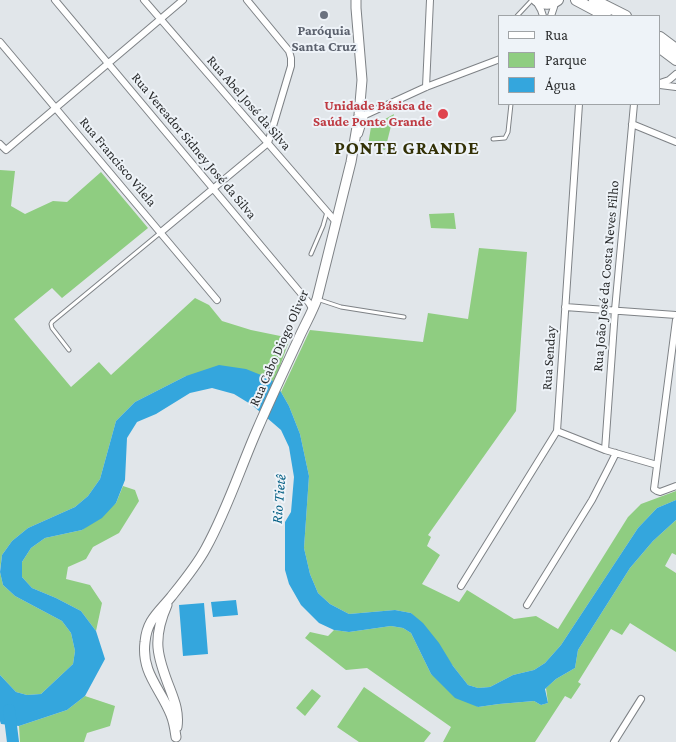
<!DOCTYPE html>
<meta charset="utf-8">
<style>
body{margin:0}
#map{position:relative;width:676px;height:742px;overflow:hidden;background:#e1e6ea;font-family:"Crimson Pro",serif}
canvas{display:block}
.legend{position:absolute;left:498px;top:15px;width:162px;height:90px;box-sizing:border-box;background:#eef3f8;border:1px solid #a0a4a7;margin:0;padding:6px 9px;list-style:none;font-size:15px;color:#2b2d2e}
.legend li{display:flex;align-items:center;gap:10px;height:25px}
.legend b{width:25px;border:1px solid #a0a4a7}
</style>
<div id="map">
<canvas width="676" height="742"></canvas>
<ul class="legend">
<li><b style="height:6px;background:#fff"></b>Rua</li>
<li><b style="height:14px;background:#8fcd81"></b>Parque</li>
<li><b style="height:14px;background:#34a6dd"></b>Água</li>
</ul>
</div>
<script>
const ctx = document.querySelector('canvas').getContext('2d');
ctx.lineJoin = 'round';
function fillPath(path, color) { ctx.fillStyle = color; ctx.fill(path, 'evenodd'); }
function strokePath(path, color, width, dash) { ctx.strokeStyle = color; ctx.lineWidth = width; ctx.lineCap = dash ? 'butt' : 'round'; ctx.setLineDash(dash || []); ctx.stroke(path); }
function drawText(font, color, halo, rows, align = 'center') {
  ctx.font = font + ' "Crimson Pro",serif'; ctx.lineWidth = 4; ctx.setLineDash([]); ctx.textBaseline = 'middle'; ctx.strokeStyle = halo; ctx.fillStyle = color; for (const [text, x, y, turn = 0] of rows) {
    ctx.save(); ctx.translate(x, y); ctx.rotate((+turn || 0) * Math.PI / 180); ctx.textAlign = isNaN(turn) ? turn : align; if (halo) ctx.strokeText(text, 0, 0); ctx.fillText(text, 0, 0); ctx.restore();
  }
}
const green = new Path2D(`
 M394,114L385,150L368,145L371,127Z
 M0,170L15,171L11,206L25,214L53,201L67,202L101,172L148,228L62,298L52,288L14,319L71,387L99,362L111,375L195,298L209,305L222,321L251,330L290,338L274,383L186,376L135,402L116,421L100,479L88,496L75,507L28,528L12,541L2,555L0,570Z
 M454,213L456,229L431,228L429,214Z
 M479,248L527,252L516,411L428,535L431,537L427,546L440,555L422,584L459,602L467,590L514,619L536,616L558,629L628,517L641,504L676,491V500L657,508L638,528L561,645L545,663L534,670L513,675L490,687L478,688L468,685L411,613L395,610L349,614L330,604L318,593L310,574L304,548L309,476L300,434L289,406L281,392L310,330L423,342L428,313L468,319Z
 M123,486L135,490L139,501L119,533L93,547L86,559L68,567L66,579L90,585L102,603L96,631L81,611L56,598L32,588L22,577V562L31,548L45,538L82,530L116,503Z
 M676,520V555L672,553L665,566L676,573V652L630,623L622,635L611,629L578,682L581,684L571,699L565,696L535,742H443L451,727L367,668L346,670L305,638L310,632L328,636L334,630L349,632L391,626L403,628L411,633L431,674L478,707L499,704L534,701L541,705L548,703L546,688L556,679L575,668L578,650L630,568L653,541Z
 M0,572L3,585L15,596L62,621L71,633L75,651L73,664L41,694L27,695L16,692L0,675Z
 M364,687L431,733L424,742H359L337,727Z
 M312,689L321,696L305,716L296,708Z
 M85,696L115,706L110,726L87,733L84,742H20L19,726L67,710Z`);
const water = new Path2D(`
 M219,365L246,369L271,379L281,392L289,406L300,434L309,476L304,548L310,574L318,593L330,604L349,614L395,610L411,613L423,623L439,643L453,666L468,685L478,688L490,687L513,675L534,670L545,663L561,645L638,528L657,508L676,500V520L653,541L630,568L578,650L575,668L556,679L545,689L548,703L541,705L534,701L499,704L478,707L455,698L431,674L411,633L403,628L391,626L349,632L334,630L319,623L301,605L289,584L285,570V522L291,512L294,477L289,447L281,430L252,405L234,394L212,388L190,393L156,414L137,422L127,438L125,480L116,503L102,518L82,530L45,538L31,548L22,562V577L32,588L56,598L81,611L96,631L105,659L85,696L67,710L19,726L1,724L0,721V675L16,692L27,695L41,694L73,664L75,651L71,633L62,621L15,596L3,585L0,572L2,555L12,541L28,528L75,507L88,496L100,479L116,421L135,402L186,376Z
 M236,600L238,615L213,617L211,602Z
 M204,603L208,654L183,656L179,605Z`);
const river = new Path2D(`
 M9,710L13,742`);
const service = new Path2D(`
 M517,16L532,0
 M493,139L505,138L508,132L511,104
 M311,254L323,226L327,212
 M317,299L341,307L404,317
 M69,350L52,328L51,324L52,322L160,233`);
const minor = new Path2D(`
 M55,0L309,303L313,310
 M144,0L336,222
 M247,0L289,51L291,58V66L268,143
 M536,1L541,10L543,16
 M551,16L554,7L555,2
 M0,42L217,300
 M660,83L669,80L676,74
 M660,85L676,87
 M426,87L430,0
 M359,115H365L426,87L500,59
 M632,124L676,142
 M359,134L365,115
 M0,144L6,150L183,0
 M161,232L268,143
 M565,307L676,315
 M676,320L654,489L657,491L660,492L676,486
 M557,431L605,450L657,465
 M605,450L615,310L634,104
 M461,586L557,431L579,104
 M527,605L592,500L609,467L616,453
 M614,742L641,699`);
const secondary = new Path2D(`
 M167,605C152,639 157,656 170,689C175,702 179,713 177,727
 M176,737C175,730 174,722 171,715C161,689 141,673 145,642C147,620 158,613 171,597C183,582 197,565 206,548C227,510 240,469 257,430C270,400 284,370 298,340C304,326 312,313 317,299L351,162L359,115L362,80L356,8V0`);
const primary = new Path2D(`
 M536,0C543,5 551,5 558,0
 M576,0L606,16
 M594,0L626,16
 M660,37L676,49
 M660,48L676,60`);
const markers = [
 [324,15,5,"#6b7280"],
 [443,114,6,"#e0444e"]
];
const worshipNames = [
 ["Paróquia",324,31],
 ["Santa Cruz",324,47]
];
const streetNames = [
 ["Rua Abel José da Silva",249,103,49],
 ["Rua Vereador Sidney José da Silva",194,146,50],
 ["Rua Francisco Vilela",118,162,50],
 ["Rua João José da Costa Neves Filho",606,276,-85],
 ["Rua Cabo Diogo Oliver",279,348,-66],
 ["Rua Senday",549,358,-86]
];
const healthNames = [
 ["Unidade Básica de",432,106],
 ["Saúde Ponte Grande",432,122]
];
const waterNames = [
 ["Rio Tietê",279,499,-85]
];
const districtNames = [
 ["PONTE GRANDE",407,148]
];
fillPath(green, '#8fcd81');
fillPath(water, '#34a6dd');
strokePath(river, '#34a6dd', 12);
strokePath(service, '#7e8286', 5);
strokePath(minor, '#7e8286', 8);
strokePath(secondary, '#7e8286', 11);
strokePath(primary, '#7e8286', 12);
strokePath(service, '#fff', 3);
strokePath(minor, '#fff', 6);
strokePath(secondary, '#fff', 9);
strokePath(primary, '#fff', 10);
for (const [x, y, r, color] of markers) { const dot = new Path2D(); dot.arc(x, y, r, 0, 2 * Math.PI); ctx.fillStyle = color; ctx.fill(dot); strokePath(dot, '#eef3f8', 2); }
drawText('bold 14px', '#5b616d', '#eef3f8', worshipNames);
drawText('14px', '#2b2d2e', '#eef3f8', streetNames);
drawText('bold 14px', '#be3a42', '#eef3f8', healthNames, 'right');
drawText('italic 15px', '#015d82', '#eef3f8', waterNames);
ctx.letterSpacing = '1px';
drawText('bold 19px', '#333106', '#eef3f8', districtNames);
ctx.letterSpacing = '0px';
</script>
